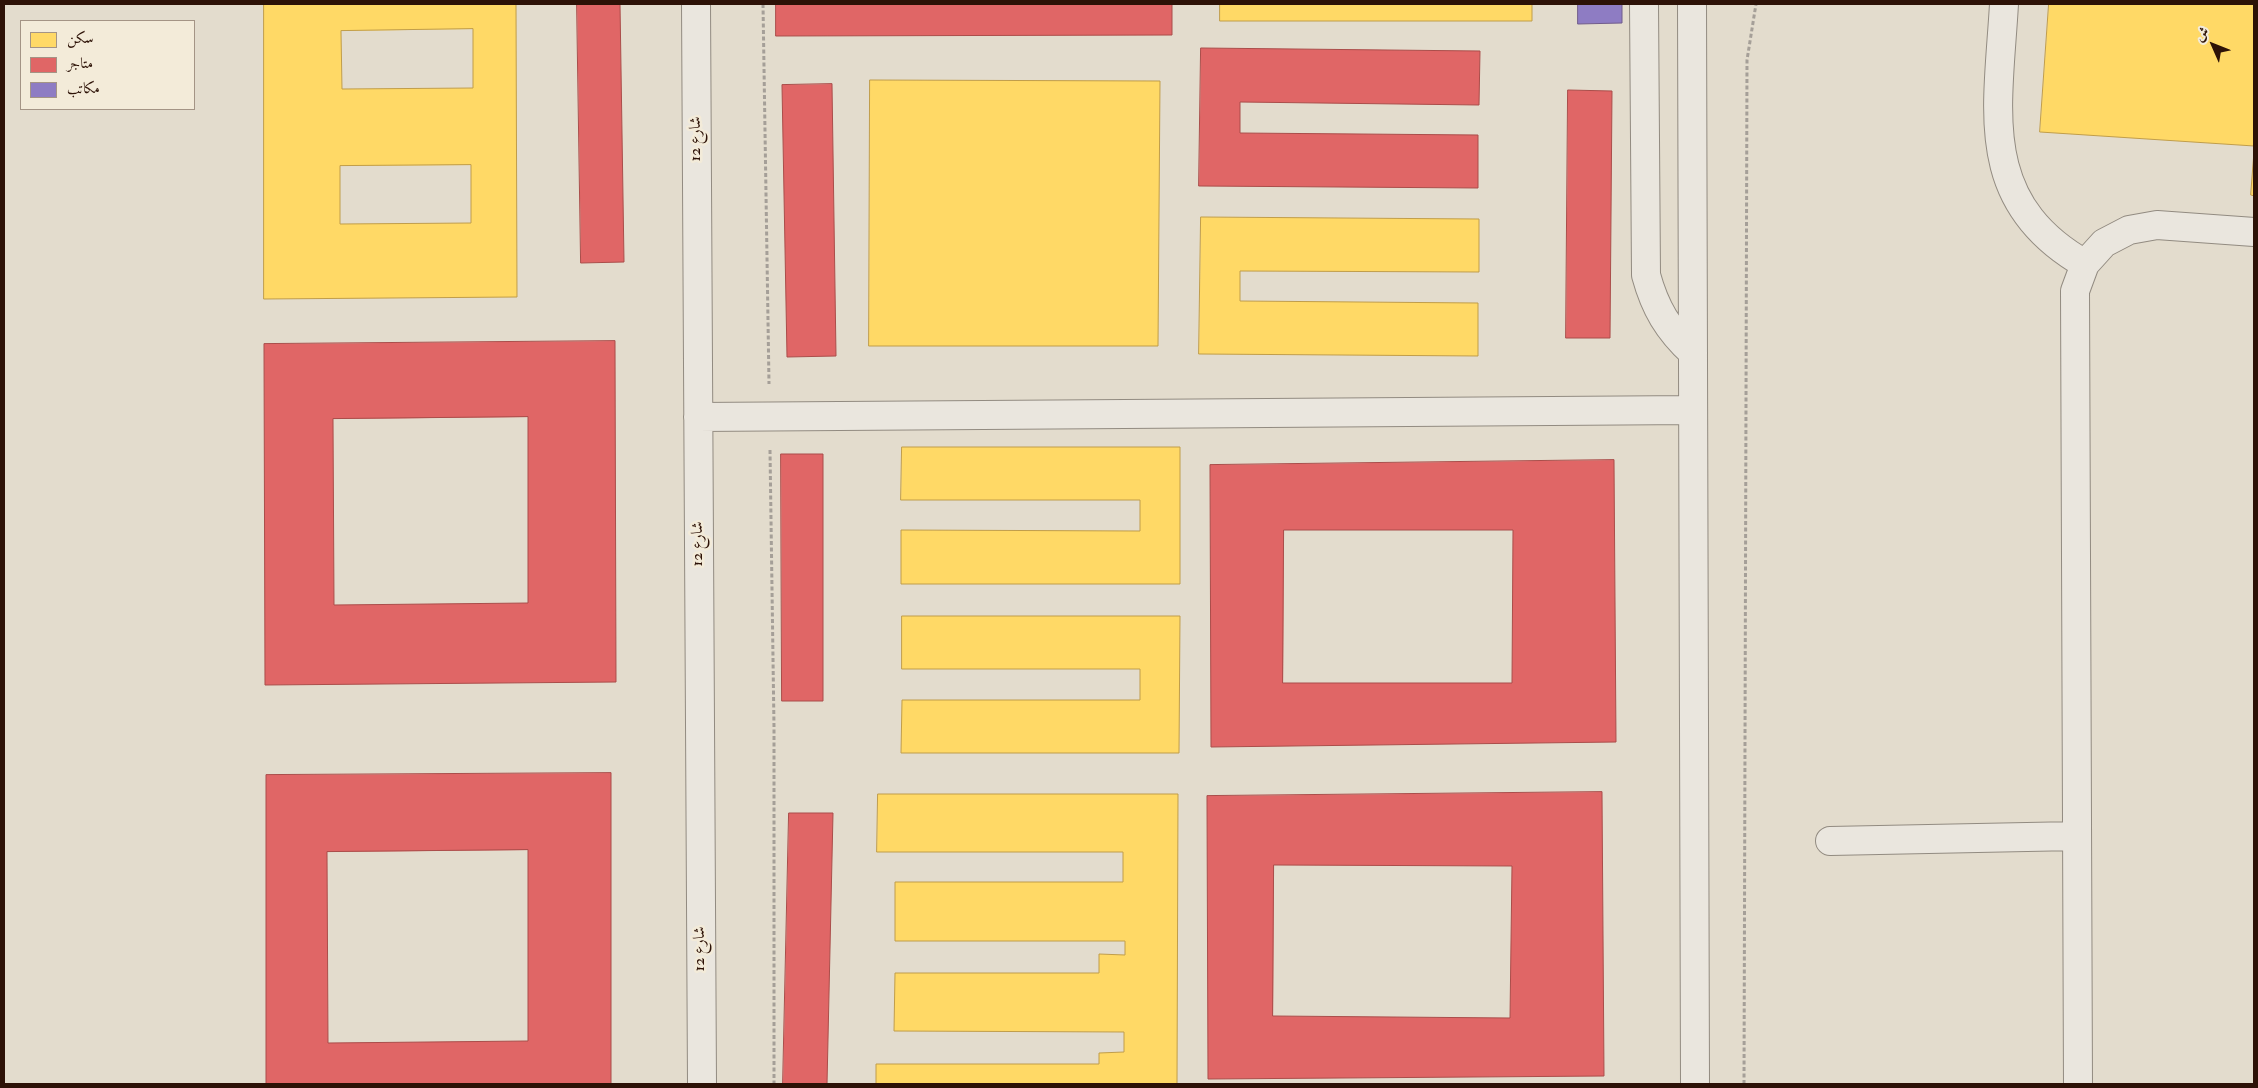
<!DOCTYPE html>
<meta charset="utf-8">
<style>
body{margin:0}
#map{position:relative;width:2258px;height:1088px;overflow:hidden;background:#e3dccd;font-family:"IM FELL Double Pica",Amiri,serif}
canvas{display:block}
.frame{position:absolute;inset:0;border:5px solid #2d1207;pointer-events:none}
.legend{position:absolute;left:20px;top:20px;width:175px;height:90px;box-sizing:border-box;background:#f3ebd9;border:1px solid #a49485;margin:0;padding:6px 9px;list-style:none;font-size:15px;color:#2d1207}
.legend li{display:flex;align-items:center;gap:10px;height:25px}
.legend b{width:25px;border:1px solid #a49485}
.north{position:absolute;left:2188px;top:20px;width:50px;height:50px;-webkit-text-stroke:4px #f3ebd9;paint-order:stroke;rotate:314deg;font-size:14px;font-weight:700;line-height:20px;text-align:center;color:#2d1207}
.north::after{content:'';display:block;margin:auto;width:18px;height:22px;background:#2d1207;clip-path:polygon(50% 0,100% 100%,50% 72%,0 100%)}
</style>
<div id="map">
<canvas width="2258" height="1088"></canvas>
<div class="frame"></div>
<ul class="legend">
<li><b style="height:14px;background:#ffd966"></b>سكن</li>
<li><b style="height:14px;background:#e06666"></b>متاجر</li>
<li><b style="height:14px;background:#8e7cc3"></b>مكاتب</li>
</ul>
<div class="north">ش</div>
</div>
<script>
const ctx = document.querySelector('canvas').getContext('2d');
ctx.lineJoin = 'round';
function fillPath(path, color) { ctx.fillStyle = color; ctx.fill(path, 'evenodd'); }
function strokePath(path, color, width, dash) { ctx.strokeStyle = color; ctx.lineWidth = width; ctx.lineCap = dash ? 'butt' : 'round'; ctx.setLineDash(dash || []); ctx.stroke(path); }
function drawText(font, color, halo, rows, align = 'center') {
  ctx.font = font + ' "IM FELL Double Pica",Amiri,serif'; ctx.lineWidth = 5; ctx.setLineDash([]); ctx.textBaseline = 'middle'; ctx.strokeStyle = halo; ctx.fillStyle = color; for (const [text, x, y, turn = 0] of rows) {
    ctx.save(); ctx.translate(x, y); ctx.rotate((+turn || 0) * Math.PI / 180); ctx.textAlign = isNaN(turn) ? turn : align; if (halo) ctx.strokeText(text, 0, 0); ctx.fillText(text, 0, 0); ctx.restore();
  }
}
const homes = new Path2D(`
 M264,4H516L517,297L264,299ZM473,29V88L342,89L341,31ZM471,165V223L340,224V166Z
 M1220,4H1532V21H1220Z
 M2049,4H2254V146L2040,132Z
 M870,80L1160,81L1158,346H869Z
 M2254,152V196L2251,195Z
 M1201,217L1479,219V272L1240,271V301L1478,303V356L1199,354Z
 M902,447H1180V584H901V530L1140,531V500H901Z
 M902,616H1180L1179,753H901L902,700H1140V669H902Z
 M878,794H1178L1177,1084H876V1064H1099V1053L1124,1052V1032L894,1031L895,973H1099V954L1125,955V941H895V882H1123V852H877Z`);
const shops = new Path2D(`
 M577,4H620L624,262L581,263Z
 M776,4H1172V35L776,36Z
 M1201,48L1480,51L1479,105L1240,102V133L1478,135V188L1199,186Z
 M832,84L836,356L787,357L782,85Z
 M1568,90L1612,91L1610,338H1566Z
 M615,341L616,682L265,685L264,344ZM528,417V603L334,605L333,419Z
 M781,454H823V701H782Z
 M1614,460L1616,742L1211,747L1210,465ZM1284,530H1513L1512,683H1283Z
 M611,773V1084H266V775ZM528,850V1041L328,1043L327,852Z
 M1602,792L1604,1076L1208,1079L1207,796ZM1274,865L1512,866L1510,1018L1273,1016Z
 M789,813H833L827,1084H783Z`);
const offices = new Path2D(`
 M1578,4H1622V23L1578,24Z`);
const path = new Path2D(`
 M763,4L769,384
 M770,450L774,727V1084
 M1744,1084L1747,60L1756,4`);
const minor = new Path2D(`
 M696,4L702,1084
 M1644,4L1646,275C1655,308 1668,330 1693,353
 M1692,4L1695,1084
 M2004,4C1998,110 1976,202 2085,264
 M698,417L1693,410
 M1830,841L2076,836
 M2078,1084L2075,291L2085,264L2104,243L2129,230L2157,225L2254,232`);
const streetNames = [
 ["شارع 12",697,139,-90],
 ["شارع 12",699,544,-90],
 ["شارع 12",701,949,-90]
];
fillPath(homes, '#ffd966');
strokePath(homes, '#c09d4a', 1);
fillPath(shops, '#e06666');
strokePath(shops, '#aa4d4a', 1);
fillPath(offices, '#8e7cc3');
strokePath(offices, '#715c8b', 1);
strokePath(minor, '#928b81', 30);
strokePath(path, '#a59f98', 3, [4, 2.5]);
strokePath(minor, '#eae6de', 28);
drawText('16px', '#2d1207', '#f3ebd9', streetNames);
</script>
